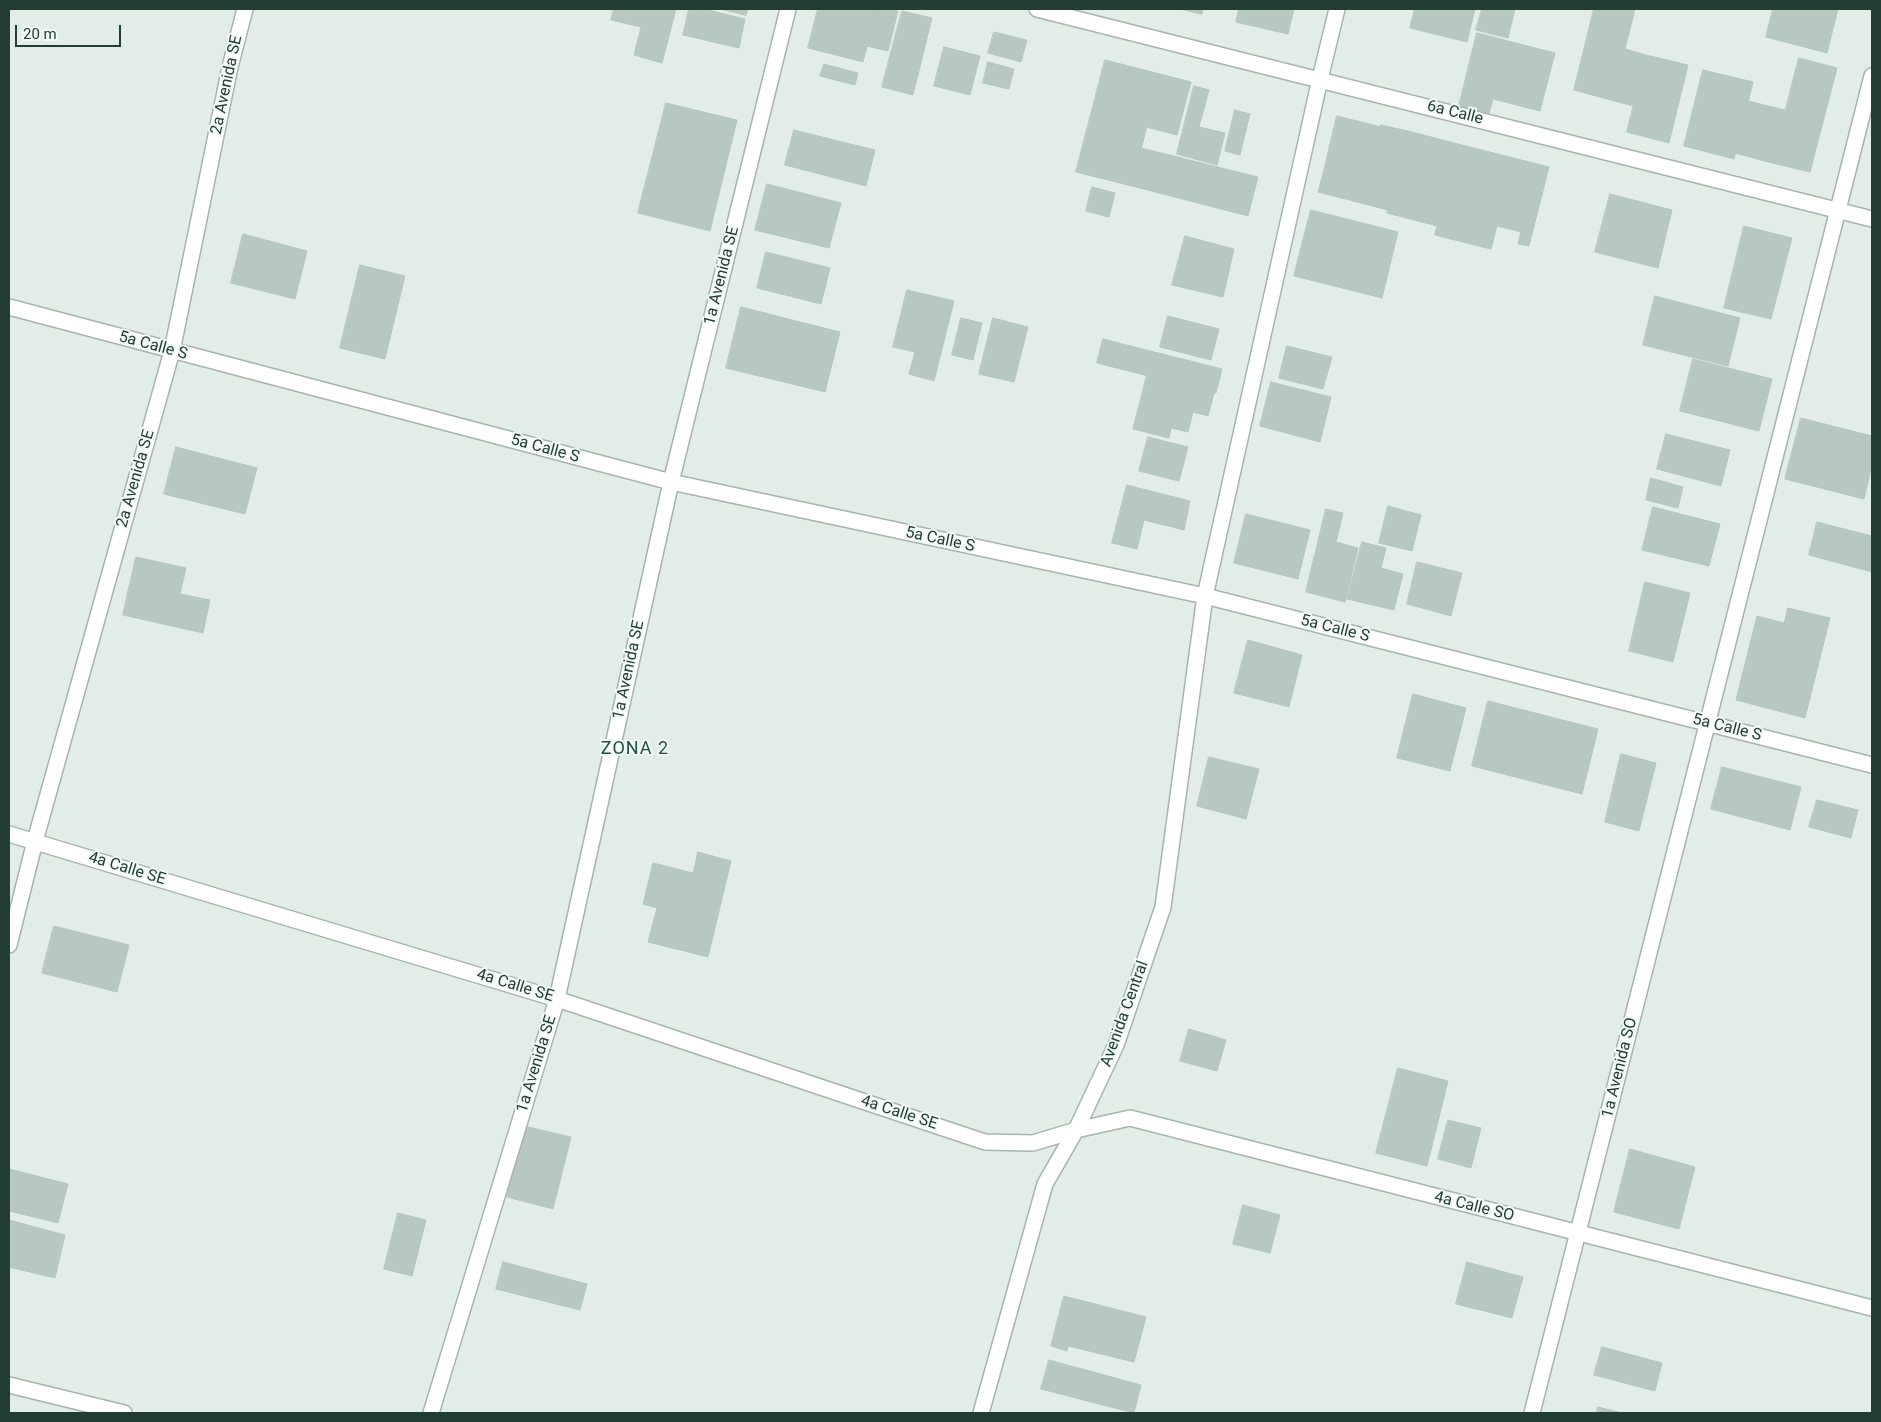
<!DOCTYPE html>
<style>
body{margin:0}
#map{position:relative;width:1881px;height:1422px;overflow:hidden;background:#e2ede7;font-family:Roboto,sans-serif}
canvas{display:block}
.frame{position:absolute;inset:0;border:10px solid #223e34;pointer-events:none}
.scale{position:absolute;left:15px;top:25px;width:106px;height:22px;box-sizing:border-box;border:2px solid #223e34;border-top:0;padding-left:6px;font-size:15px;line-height:18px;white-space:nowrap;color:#223e34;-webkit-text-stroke:4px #f3f9f5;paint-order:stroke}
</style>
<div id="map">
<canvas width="1881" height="1422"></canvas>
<div class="frame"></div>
<div class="scale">20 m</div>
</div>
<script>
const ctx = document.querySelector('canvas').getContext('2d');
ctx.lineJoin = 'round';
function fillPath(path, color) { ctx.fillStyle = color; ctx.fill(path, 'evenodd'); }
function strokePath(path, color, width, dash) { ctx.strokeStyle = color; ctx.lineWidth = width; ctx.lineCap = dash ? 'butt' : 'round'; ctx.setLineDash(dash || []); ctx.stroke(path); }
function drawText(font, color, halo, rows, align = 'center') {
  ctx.font = font + ' Roboto,sans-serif'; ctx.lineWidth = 4; ctx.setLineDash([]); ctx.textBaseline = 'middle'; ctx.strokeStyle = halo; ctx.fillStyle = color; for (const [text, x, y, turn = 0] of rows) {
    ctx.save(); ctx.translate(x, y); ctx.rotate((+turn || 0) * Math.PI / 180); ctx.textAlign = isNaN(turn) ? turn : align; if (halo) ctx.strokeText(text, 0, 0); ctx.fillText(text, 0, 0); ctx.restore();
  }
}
const building = new Path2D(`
 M614,9H676L662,63L634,55L641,27L611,20Z
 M689,9H704L745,19L739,48L683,35Z
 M721,9H748L746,15Z
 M818,9H877L863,62L808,48Z
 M877,9L898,11L888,51L867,46Z
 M1181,9H1203L1202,14Z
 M1239,9H1294L1288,34L1236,22Z
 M1415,9H1475L1467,42L1410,28Z
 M1482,9H1515L1508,38L1476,30Z
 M1594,9H1635L1625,49L1646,55L1633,106L1574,90Z
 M1773,9H1838L1827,53L1766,37Z
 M902,11L932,18L913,95L882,87Z
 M994,32L1027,40L1021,62L988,53Z
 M1477,33L1555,53L1540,111L1493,99L1489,113L1459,106Z
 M944,47L980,56L970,95L934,86Z
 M1646,55L1688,65L1669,143L1627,132Z
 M1799,58L1837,68L1810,172L1772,163Z
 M1105,60L1160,74L1132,186L1076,172Z
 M988,62L1014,69L1009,89L983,83Z
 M824,64L858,73L855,85L820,76Z
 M1703,70L1753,82L1734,159L1684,146Z
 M1160,74L1191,82L1177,135L1146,127Z
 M1194,86L1209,90L1199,127L1225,133L1217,165L1177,154Z
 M1748,101L1785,110L1772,163L1735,153Z
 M666,103L737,120L710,231L638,213Z
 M1235,110L1250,114L1240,155L1225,151Z
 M1337,116L1381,127L1368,177L1325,166Z
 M1381,125L1408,131L1388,210L1318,192L1325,166L1368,177Z
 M794,130L875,150L866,186L785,165Z
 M1408,131L1458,144L1437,226L1387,213Z
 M1458,144L1549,167L1529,246L1518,244L1521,232L1497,226L1491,249L1435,235Z
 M1141,148L1258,177L1248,216L1132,186Z
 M767,184L841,203L829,248L755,230Z
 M1092,187L1115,193L1109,217L1086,211Z
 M1610,194L1672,210L1658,268L1595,252Z
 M1311,210L1398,232L1382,298L1294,276Z
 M1744,226L1792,238L1771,319L1724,308Z
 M243,234L307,251L295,299L231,283Z
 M1185,236L1234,249L1223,297L1172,285Z
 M766,252L830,268L821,304L757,288Z
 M360,265L405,276L385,359L340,348Z
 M907,290L954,301L934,381L909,374L915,352L893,347Z
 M1655,296L1740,318L1728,366L1643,345Z
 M741,307L840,332L825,392L726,368Z
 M1168,316L1219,329L1211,360L1160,347Z
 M961,318L982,323L973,360L952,355Z
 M993,318L1028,327L1014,382L979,374Z
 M1103,339L1222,369L1216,393L1097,363Z
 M1287,346L1332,357L1323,389L1279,378Z
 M1693,359L1772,379L1759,431L1680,411Z
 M1147,375L1214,393L1208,416L1141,399Z
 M1271,382L1331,397L1320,442L1260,426Z
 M1141,399L1193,412L1188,432L1171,428L1169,438L1133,429Z
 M1801,418L1872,436V465L1864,499L1785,479Z
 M1666,434L1730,450L1721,486L1657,469Z
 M1148,437L1188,447L1179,481L1139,471Z
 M176,447L257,468L245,514L164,494Z
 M1651,478L1683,487L1678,508L1646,500Z
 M1127,485L1190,501L1184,530L1144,520L1137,549L1112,543Z
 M1388,506L1421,515L1412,551L1379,543Z
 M1653,507L1720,524L1709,566L1642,550Z
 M1326,509L1343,513L1336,542L1358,548L1345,602L1306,592Z
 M1246,514L1310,530L1298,579L1234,563Z
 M1817,522L1872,536V572L1809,555Z
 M1362,542L1386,548L1381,568L1403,574L1394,610L1347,599Z
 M136,557L186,568L180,594L210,600L203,633L123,615Z
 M1417,562L1462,573L1451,616L1407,604Z
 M1645,582L1690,593L1673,662L1629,651Z
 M1788,608L1830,618L1805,718L1736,700L1757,616L1784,623Z
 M1248,640L1302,655L1289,707L1234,693Z
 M1413,694L1466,708L1450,771L1397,758Z
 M1488,701L1598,729L1582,794L1472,766Z
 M1621,754L1656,763L1639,831L1605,822Z
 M1209,757L1259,769L1246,819L1197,806Z
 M1722,767L1801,787L1790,830L1711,809Z
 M1817,800L1858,810L1851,838L1809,827Z
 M698,852L731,861L708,957L648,942L657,908L643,904L653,863L693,873Z
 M54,926L129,945L117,992L42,973Z
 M1189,1029L1226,1040L1217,1071L1180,1061Z
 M1398,1068L1448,1081L1427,1166L1376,1153Z
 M1448,1120L1481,1128L1471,1168L1438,1159Z
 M524,1126L571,1137L553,1209L507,1197Z
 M1630,1149L1695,1167L1679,1229L1614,1212Z
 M9,1169L68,1184L58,1223L9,1211Z
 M1243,1205L1280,1215L1270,1253L1233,1244Z
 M398,1213L426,1220L412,1276L384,1269Z
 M9,1220L65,1235L55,1278L9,1267Z
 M503,1262L587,1284L580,1310L496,1289Z
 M1467,1262L1523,1277L1512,1318L1456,1304Z
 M1064,1296L1146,1317L1134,1362L1068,1346L1067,1351L1051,1346Z
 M1602,1347L1662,1363L1655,1391L1594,1375Z
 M1049,1360L1141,1385L1134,1413L1041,1389Z
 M1598,1407L1622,1413H1597Z`);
const minor = new Path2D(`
 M1037,9L1872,219
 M9,307L671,482L1205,596L1872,765
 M9,834L557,999L985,1142L1033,1143L1076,1130L1130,1118L1872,1308
 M9,945L35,841L172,351L230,67L245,9
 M9,1385L124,1413
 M431,1413L557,999L671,482L788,9
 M981,1413L1045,1184L1076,1130L1116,1045L1163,907L1205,596L1320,79L1337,9
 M1532,1413L1872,76`);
const streetNames = [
 ["2a Avenida SE",227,85,-78],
 ["6a Calle",1455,113,14],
 ["1a Avenida SE",722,276,-76],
 ["5a Calle S",153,346,15],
 ["5a Calle S",545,449,15],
 ["2a Avenida SE",136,479,-74],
 ["5a Calle S",940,540,12],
 ["5a Calle S",1335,629,14],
 ["1a Avenida SE",629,670,-78],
 ["5a Calle S",1727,728,14],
 ["4a Calle SE",127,869,17],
 ["4a Calle SE",515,986,17],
 ["Avenida Central",1125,1014,-70],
 ["1a Avenida SE",537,1064,-73],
 ["1a Avenida SO",1620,1068,-76],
 ["4a Calle SE",899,1113,18],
 ["4a Calle SO",1474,1207,14]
];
const neighbourhoodNames = [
 ["ZONA 2",635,749]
];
fillPath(building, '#b7c8c0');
strokePath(building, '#b4c7be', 1);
strokePath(minor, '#a5b5ae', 18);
strokePath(minor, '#fff', 15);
drawText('16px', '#223e34', '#f3f9f5', streetNames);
ctx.letterSpacing = '1px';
drawText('18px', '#1d5140', '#f3f9f5', neighbourhoodNames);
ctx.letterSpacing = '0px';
</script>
